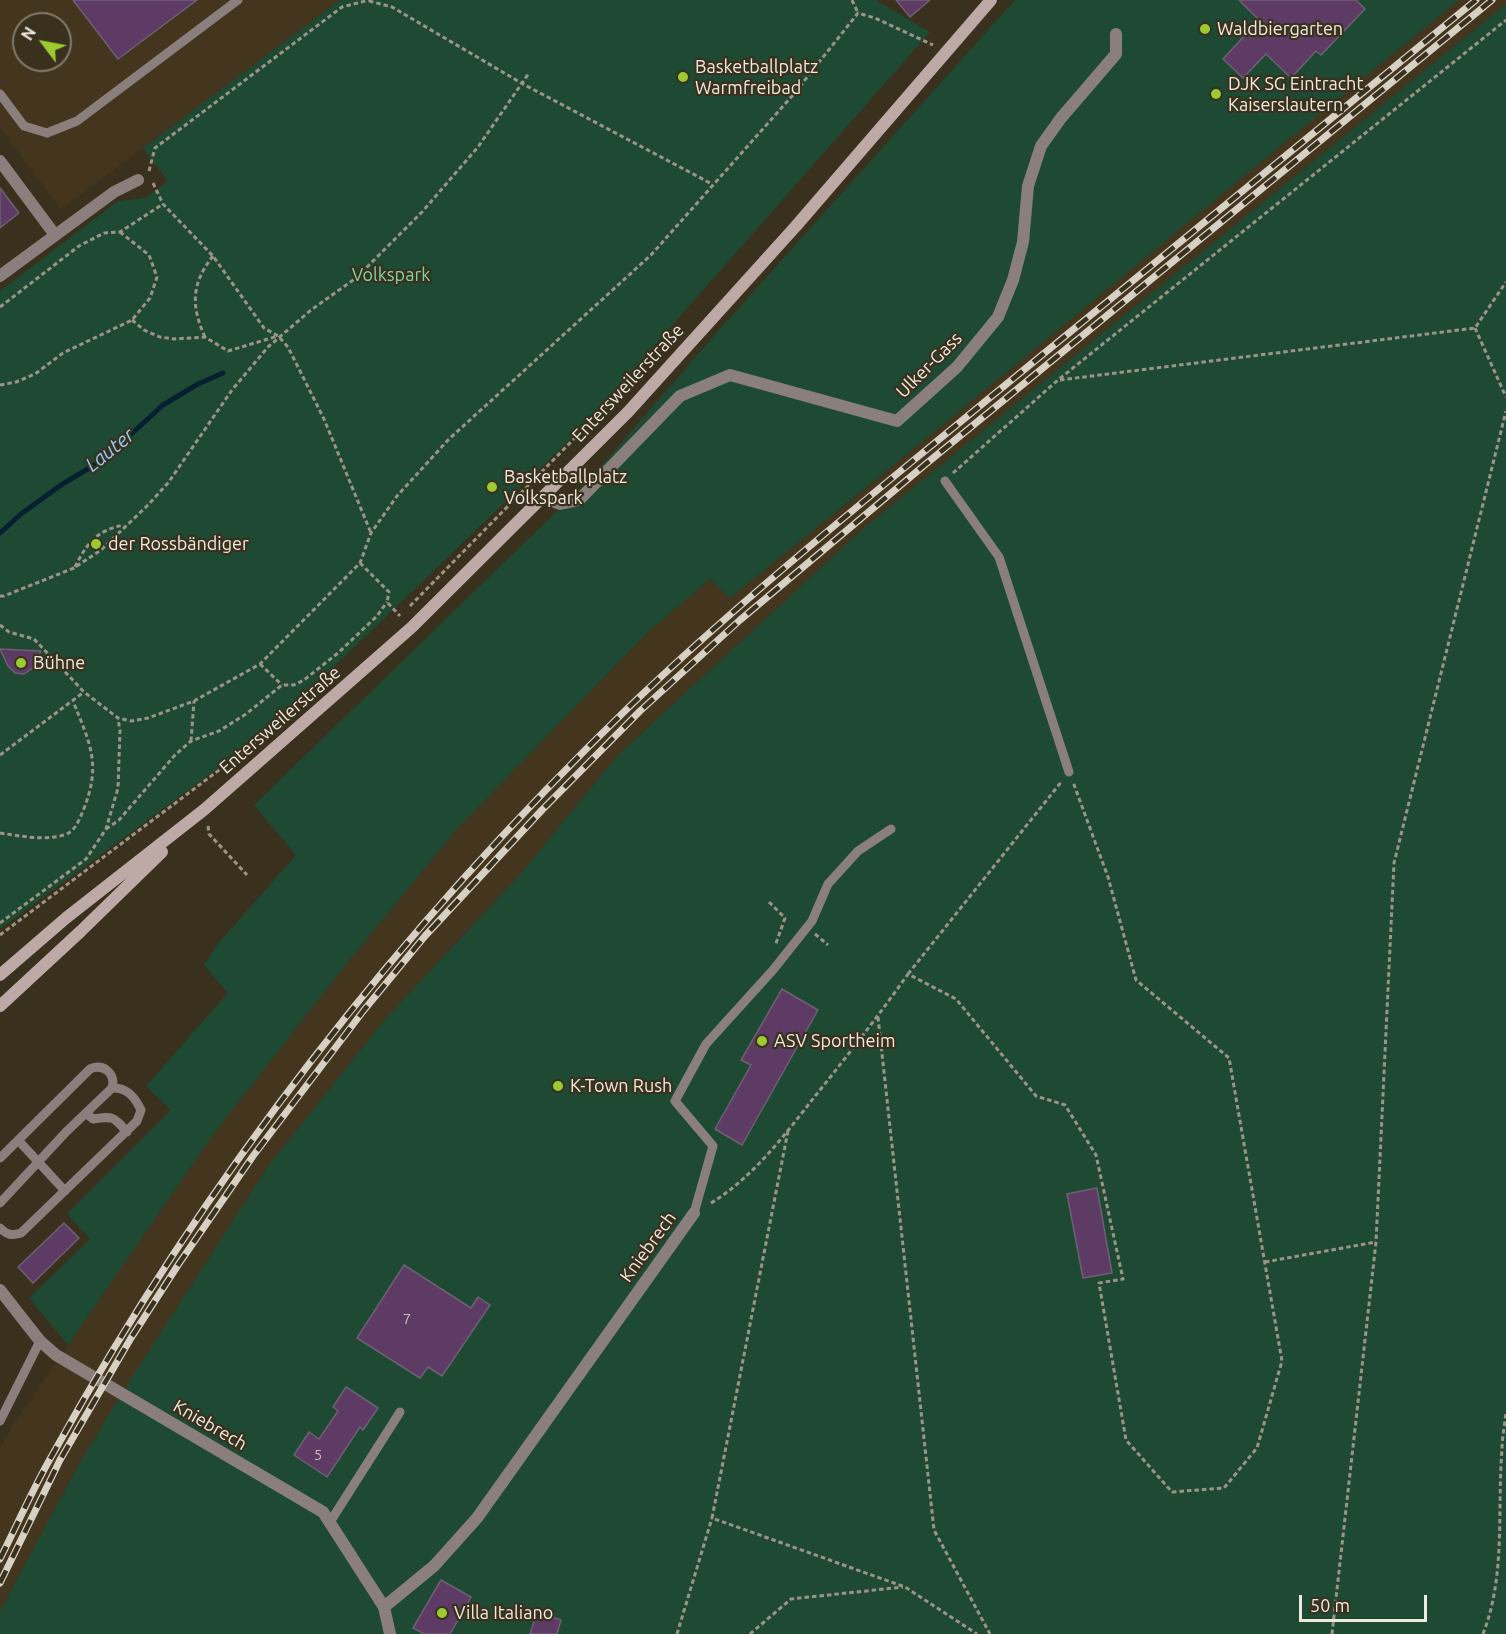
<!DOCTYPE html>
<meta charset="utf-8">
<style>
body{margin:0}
#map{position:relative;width:1506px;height:1634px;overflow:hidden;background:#3a301e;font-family:Ubuntu,sans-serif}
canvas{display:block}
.north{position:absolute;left:12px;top:12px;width:60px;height:60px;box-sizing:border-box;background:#3a301e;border:2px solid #827a6b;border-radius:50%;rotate:302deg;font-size:16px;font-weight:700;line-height:24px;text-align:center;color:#efe9de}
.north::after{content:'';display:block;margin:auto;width:21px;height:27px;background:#9cca31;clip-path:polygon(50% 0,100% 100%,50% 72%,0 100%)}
.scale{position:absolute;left:1299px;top:1595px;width:128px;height:27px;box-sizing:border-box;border:3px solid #efe9de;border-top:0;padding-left:8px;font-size:18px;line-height:21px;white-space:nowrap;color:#efe9de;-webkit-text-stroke:4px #3a301e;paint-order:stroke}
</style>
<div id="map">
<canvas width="1506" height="1634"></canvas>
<div class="north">N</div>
<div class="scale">50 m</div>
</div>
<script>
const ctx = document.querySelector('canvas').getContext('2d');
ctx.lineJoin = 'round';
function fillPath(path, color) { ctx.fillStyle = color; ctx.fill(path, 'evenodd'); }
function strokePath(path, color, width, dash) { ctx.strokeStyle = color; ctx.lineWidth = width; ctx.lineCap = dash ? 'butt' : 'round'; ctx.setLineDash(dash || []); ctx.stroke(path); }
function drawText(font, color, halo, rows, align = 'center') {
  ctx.font = font + ' Ubuntu,sans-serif'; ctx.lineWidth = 4.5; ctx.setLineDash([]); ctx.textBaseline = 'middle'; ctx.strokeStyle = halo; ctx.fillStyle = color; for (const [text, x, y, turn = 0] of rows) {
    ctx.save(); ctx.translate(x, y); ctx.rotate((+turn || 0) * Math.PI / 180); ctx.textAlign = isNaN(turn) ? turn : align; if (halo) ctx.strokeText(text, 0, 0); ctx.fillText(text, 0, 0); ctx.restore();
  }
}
const built = new Path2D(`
 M0,0H340L61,209L0,128ZM24,24H60V60H24Z
 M1459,0H1506V4L866,526L618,755L517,878L386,1018L269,1165L132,1377L79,1464L0,1611V1448L13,1425L212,1136L343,968L457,829L647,633L710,579L730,598L847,504L1229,187Z`);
const green = new Path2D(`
 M340,0H876L930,32L581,429L263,735L0,929V291L118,201L145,198L168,181L143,148Z
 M1015,0H1459C1215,198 975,401 730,598L710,579L647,633L457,829L343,968L212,1136L68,1345L29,1298L90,1239L67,1214L171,1110L146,1086L228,993L204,965L217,945L296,855L254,805L588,481L719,330Z
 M1506,4V1634H0V1611L79,1464L132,1377L269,1165L386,1018L517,878L618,755L866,526Z`);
const stream = new Path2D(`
 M0,533L21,514L61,485L104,459L163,405L198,384L223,373`);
const building = new Path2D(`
 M73,0H197L118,59Z
 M896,0H930L910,17Z
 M1239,0H1356L1365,9L1321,55L1316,51L1291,78L1266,54L1243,78L1223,59L1259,20Z
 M0,188L19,213L0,228Z
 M0,649L41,651L33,668L24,674L15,673L8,666Z
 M782,989L818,1010L742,1145L715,1129L751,1065L741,1060Z
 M1097,1188L1112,1273L1083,1278L1067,1194Z
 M64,1223L79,1238L33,1283L18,1267Z
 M404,1265L471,1308L478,1297L490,1305L442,1376L428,1367L420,1378L357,1338Z
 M346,1387L378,1408L363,1430L360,1427L327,1477L294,1455L309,1432L319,1439L338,1411L333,1407Z
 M441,1580L471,1597L450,1634H424L413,1628Z
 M537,1612L561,1620L557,1634H530Z`);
const path = new Path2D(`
 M852,0L858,13
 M369,1L392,7L523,84L712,184
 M149,171L155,148L342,7L369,0
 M153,183L163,204L213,256L264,328L278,336L288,347L324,419L371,533
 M0,307L79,246L104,233L120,232L163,204
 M132,320L144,330L160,337L174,339L205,337L228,351L278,336
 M1475,328L1506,397
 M205,337C191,306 191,284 213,256
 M1060,380L1475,328L1506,282
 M0,385L16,382L35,374L63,353L132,320L150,298L157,277L149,255L120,232
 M953,473L1058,380L1506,20
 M360,563L389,592L387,602L400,616
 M75,567C87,543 97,530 124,525
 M0,596H4L74,568L101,550L148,505L168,483L232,390L268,347L311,310L356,278L422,212L478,147L529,73
 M410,606L670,341
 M0,625L9,632L34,639L84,692L118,718L131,721L148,718L194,701L260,664L360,563L371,533L397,496L449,439L651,255L793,95L858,13L875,18L933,45
 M260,664L282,685
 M191,741L194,701
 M0,755L84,692
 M208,826L209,834L247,875
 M106,829L119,820L175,755L191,741L219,731L246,714L282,685H294L304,680L338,653L377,616L387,602
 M0,833C21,836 43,841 64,835C75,832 79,820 83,811C102,764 90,744 73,701
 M769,902L785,918L775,946
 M0,923L86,859L106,829L118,788L120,731L118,718
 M815,934L828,945
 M0,935L259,740
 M908,974L1062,781
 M878,1017L934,1530L990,1634
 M788,1131L712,1518L905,1587L977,1634
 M711,1203C754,1177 786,1133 816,1095C848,1055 879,1015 908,974L956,999L1036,1096L1065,1105L1096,1155L1123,1279L1099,1283L1126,1440L1172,1492L1224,1488L1257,1448L1282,1361L1229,1058L1136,980L1108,877L1073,782
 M1265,1262L1376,1242
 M677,1634L712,1518
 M750,1634L791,1599L903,1587
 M1332,1634L1376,1242L1394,863L1506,411
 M1483,1634C1506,1575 1497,1511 1502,1449C1502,1437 1505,1424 1506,1412`);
const lane = new Path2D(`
 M0,94L24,126L47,133L77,121L238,0
 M945,481L999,557L1069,772
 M86,1113L93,1119C113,1116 113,1116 127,1132
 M18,1140L65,1191
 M0,1158L90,1069C104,1063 116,1074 112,1088L66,1132L0,1203
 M694,1213L713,1146L675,1101L706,1044L773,970L812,921L828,884L858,851L891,829
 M0,1228C7,1235 12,1236 21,1233L137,1121L141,1110C135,1097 127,1087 112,1088
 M0,1421L40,1341
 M330,1522L400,1412`);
const street = new Path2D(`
 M0,161L55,235
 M0,276L114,192L138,180
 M544,498L560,504L579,500L680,396L730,375L897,421L957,367L998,317L1013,280L1023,242L1028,186L1041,146L1061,118L1116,54V34
 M0,1290L40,1341L56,1355L323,1512L384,1607L390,1634
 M384,1607L434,1566L477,1518L694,1213`);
const secondary = new Path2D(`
 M0,975L66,918L205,809L412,627L628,412L796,226L991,0
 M0,1006L81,931L162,852`);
const rail = new Path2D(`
 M0,1559C18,1523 34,1486 54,1452C207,1175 404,924 631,705C744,597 867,499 987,400C1150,267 1313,133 1476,0
 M0,1583L60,1460L131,1338L178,1265L253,1156L364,1010L425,936L542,810L640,711L740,620L927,463L1492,0`);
const markers = [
 [1205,29,6,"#9cca31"],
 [683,77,6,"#9cca31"],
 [1216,94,6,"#9cca31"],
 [492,487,6,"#9cca31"],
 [96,544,6,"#9cca31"],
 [21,663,6,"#9cca31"],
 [762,1041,6,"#9cca31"],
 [558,1086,6,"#9cca31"],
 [442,1613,6,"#9cca31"]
];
const numberNames = [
 ["7",407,1319],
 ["5",318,1455]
];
const poiNames = [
 ["Waldbiergarten",1217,29],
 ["Basketballplatz",695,67],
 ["Warmfreibad",695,88],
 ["DJK SG Eintracht",1228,84],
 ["Kaiserslautern",1228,105],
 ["Basketballplatz",504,477],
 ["Volkspark",504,498],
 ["der Rossbändiger",108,544],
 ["Bühne",33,663],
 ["ASV Sportheim",774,1041],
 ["K-Town Rush",570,1086],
 ["Villa Italiano",454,1613]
];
const parkNames = [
 ["Volkspark",391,275]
];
const streetNames = [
 ["Ulker-Gass",929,365,-45],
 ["Entersweilerstraße",628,383,-47],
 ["Entersweilerstraße",280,720,-41],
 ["Kniebrech",648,1247,-54],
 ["Kniebrech",210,1425,30]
];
const waterNames = [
 ["Lauter",110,450,-39]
];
fillPath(built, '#44361e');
fillPath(green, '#1e4a33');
strokePath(stream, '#052031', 5);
fillPath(building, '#5d3b65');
strokePath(building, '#6e6072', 1.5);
strokePath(path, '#9c9486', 3, [4.5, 3]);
strokePath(lane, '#8a7f7c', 9);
strokePath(street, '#8a7f7c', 12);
strokePath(secondary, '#bdaaa6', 12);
strokePath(rail, '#d7d0c4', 7);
strokePath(rail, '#3a301e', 4.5, [14]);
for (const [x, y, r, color] of markers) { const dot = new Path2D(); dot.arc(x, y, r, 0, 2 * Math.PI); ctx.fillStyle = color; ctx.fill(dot); strokePath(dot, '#3a301e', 2); }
drawText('15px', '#cabec0', null, numberNames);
drawText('18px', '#efe9de', '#3a301e', poiNames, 'left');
drawText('18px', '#80d5a4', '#3a301e', parkNames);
drawText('18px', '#efe9de', '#3a301e', streetNames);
drawText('italic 20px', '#91ccf8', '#3a301e', waterNames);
</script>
